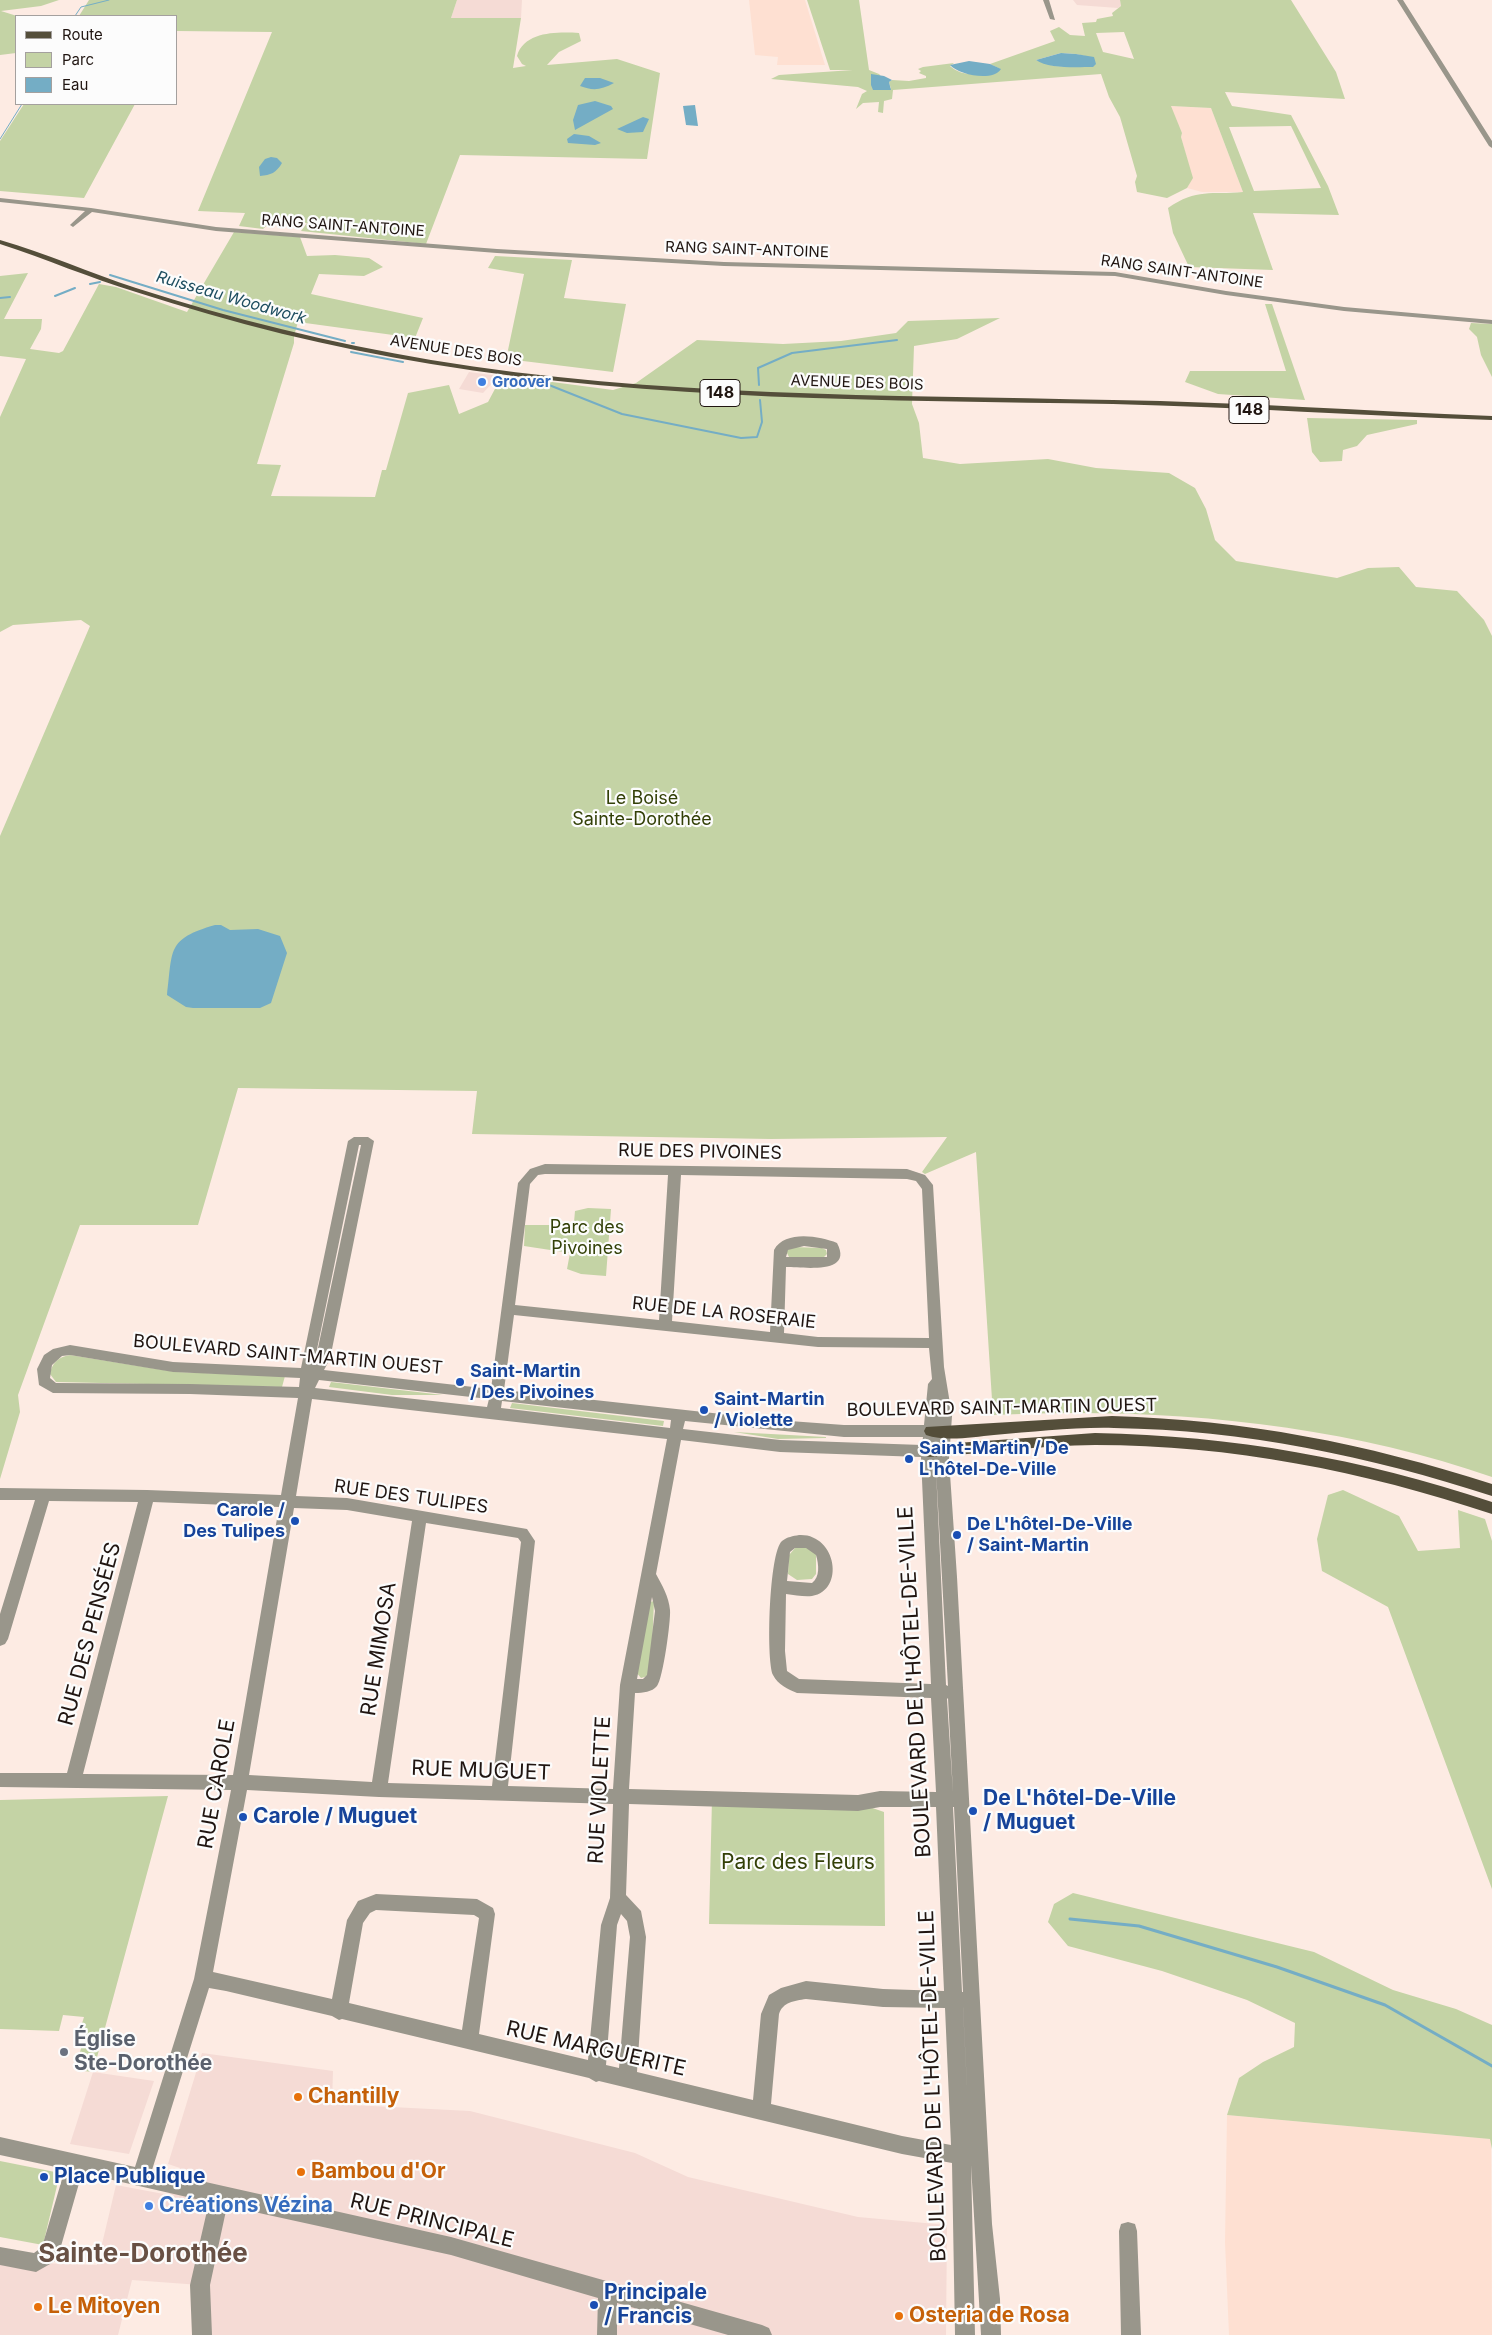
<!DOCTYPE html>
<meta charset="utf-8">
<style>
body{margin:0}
#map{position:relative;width:1492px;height:2335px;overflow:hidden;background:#fdebe3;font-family:Inter,sans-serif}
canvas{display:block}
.legend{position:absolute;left:15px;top:15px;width:162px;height:90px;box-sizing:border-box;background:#fcfcfc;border:1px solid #a4a09e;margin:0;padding:6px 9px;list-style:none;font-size:15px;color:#201511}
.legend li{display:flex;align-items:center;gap:10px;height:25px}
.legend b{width:25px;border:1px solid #a4a09e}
</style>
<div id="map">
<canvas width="1492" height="2335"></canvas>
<ul class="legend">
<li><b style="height:6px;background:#544e3a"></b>Route</li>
<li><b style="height:14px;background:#c4d3a5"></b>Parc</li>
<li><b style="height:14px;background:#74adc5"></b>Eau</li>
</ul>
</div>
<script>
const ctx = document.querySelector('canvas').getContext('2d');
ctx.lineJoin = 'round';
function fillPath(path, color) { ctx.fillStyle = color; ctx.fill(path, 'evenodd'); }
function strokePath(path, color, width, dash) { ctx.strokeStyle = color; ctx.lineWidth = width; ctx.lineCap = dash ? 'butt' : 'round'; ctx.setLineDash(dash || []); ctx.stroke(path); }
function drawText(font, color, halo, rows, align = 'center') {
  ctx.font = font + ' Inter,sans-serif'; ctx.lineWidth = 4.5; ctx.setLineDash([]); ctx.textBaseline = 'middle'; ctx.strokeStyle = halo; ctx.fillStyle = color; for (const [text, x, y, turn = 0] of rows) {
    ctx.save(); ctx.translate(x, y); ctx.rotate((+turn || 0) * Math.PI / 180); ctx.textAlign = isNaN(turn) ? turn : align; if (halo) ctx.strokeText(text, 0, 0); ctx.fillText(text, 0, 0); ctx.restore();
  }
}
const commercial = new Path2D(`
 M457,0H522L521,18H451Z
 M1073,0H1120L1121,6L1118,8L1077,5Z
 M469,372L499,376L483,393L459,389Z
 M202,2053L333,2071L332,2104L470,2111L635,2153L688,2177L858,2217L947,2225L946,2335H202L200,2285L132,2280L118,2335H0V2256L36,2263L97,2265L116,2185L169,2195L180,2168L168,2164Z
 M93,2072L154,2081L129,2154L70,2144Z`);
const built = new Path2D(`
 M749,0H805L825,65H777L778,57L755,55Z
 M1170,106L1211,108L1243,192H1202L1187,188L1192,178L1181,137L1182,133Z
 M1227,2115L1491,2139L1492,2335H1229L1225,2242Z`);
const green = new Path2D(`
 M0,0H59L41,6L1,11L17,16L16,53L0,55Z
 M89,0H457L451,18H521L513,68L526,66L522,64L517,56C525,31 557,32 579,33L581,41L559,52L547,65L617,59L660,73L647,159L460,155L426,244L301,231L307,223L272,221L263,229L239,226L245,213L198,211L272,32L176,31V16H79Z
 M807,0H859L869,70L884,76L879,74L891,89L889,82L892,80L909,81L926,78V76L919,73L921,71L918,69L923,67L954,63L950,66C964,79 984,73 1000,69L990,64L1055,41L1050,31L1059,27L1070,35L1085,36L1082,23L1096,22L1097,19L1113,16L1112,13L1121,6L1120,0H1291L1336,72L1345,99L1225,92L1232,106L1291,115L1328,186L1339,215L1253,213L1273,270L1189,267L1173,233L1168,208C1197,188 1211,195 1243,192L1211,108L1171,106L1182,133L1181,137L1193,178L1187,188L1167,198L1137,192L1135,182L1137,176L1120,117L1109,97L1101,74L893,90L892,99L884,101L883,113L878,112L879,102L863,103L856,109L862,94L867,91L858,87L771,79L779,75L853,70H830ZM1124,32L1134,59L1103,52L1096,33ZM1061,53L1076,54L1094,58L1084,67L1054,66L1036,60ZM1291,126L1321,188L1254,191L1229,127Z
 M24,104H135L84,198L0,191V141Z
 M234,232L300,237L307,256L335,255L369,258L383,267L364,276L319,274L311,294L423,318L415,338L298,322L294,336V343L257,464L281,465L271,496L375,497L382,470H386L408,393L449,385L459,414L488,402L496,387L537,380L613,390L636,383L697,340L783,344L841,341L896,333L908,321L1000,318L957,339L914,346L912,404L919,423L923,458L960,464L1048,459L1096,468L1169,473L1195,488L1206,509L1215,540L1236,561L1337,578L1368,568L1399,567L1416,587L1457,591L1484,620L1492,636V1477C1334,1422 1160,1407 993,1415L976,1152L925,1174L922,1172L947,1137L771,1139L472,1134L477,1091L238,1088L198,1225H80L18,1395L20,1412L0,1479V836L90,626L81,620L13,625L0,632V417L26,359L0,356V276L28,273L4,319H42L41,329L30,349L59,353L63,351L99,284L116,287L187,312Z
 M495,256L572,260L564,298L626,304L613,372L523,361L512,358L508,350L524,274L488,268Z
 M1265,304H1272L1305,400L1218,394L1185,382L1190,371H1286Z
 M1471,323L1492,324V377L1481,355L1477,337L1469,329Z
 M1307,418L1417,420V424L1367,435L1357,446L1343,450L1342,461L1320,462L1312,452Z
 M588,1208L611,1209L606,1276L581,1274L567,1269L570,1253L524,1246L525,1225H557L574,1222L575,1211Z
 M793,1247L822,1248L826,1250L827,1254L824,1257H789L786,1251Z
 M70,1355L176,1372L285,1376L282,1387L56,1382L50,1374C52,1363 58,1357 70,1355Z
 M331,1382L443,1395H392L329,1387Z
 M512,1403L664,1421L663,1426L510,1408Z
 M734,1432L826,1437V1438L778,1439Z
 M1343,1490L1399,1516L1418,1551L1460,1548L1458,1510L1485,1519L1492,1541V1889L1388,1607L1322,1571L1317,1539L1328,1495Z
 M796,1547H809L816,1553V1574L812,1579L797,1580L788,1574L789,1555Z
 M654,1601L651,1672L648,1676L641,1678L636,1672L650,1602Z
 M168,1796L93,2072L75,2070L85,2034L79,2033L84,2017L63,2015L59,2031L0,2029V1800Z
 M712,1799L858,1803L884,1812L885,1926L709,1924Z
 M1073,1893L1314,1952L1393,1990L1456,2009L1492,2025V2149L1490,2139L1227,2115L1239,2078L1263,2062L1294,2047L1295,2023L1247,2000L1162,1971L1068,1946L1048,1922L1054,1904Z
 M0,2161L60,2173L43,2245L0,2237Z`);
const water = new Path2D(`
 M1061,53L1076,54L1094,57L1096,64L1093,67C1077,67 1048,69 1036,60Z
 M969,61L990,64L1001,69C993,82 959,75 950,65Z
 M871,74L884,76L892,80L889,82L891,90H873L871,85Z
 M585,78H600L614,83C601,90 593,91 580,86Z
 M595,101L611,106L613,109L575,130L573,120L578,105Z
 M695,105L698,126L686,125L683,106Z
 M643,117L649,119L643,132L627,133L617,129Z
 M574,134L589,136L601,143L595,145L568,143L567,139Z
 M271,157L277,158L282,163C276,173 271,175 260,176L259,167L265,159Z
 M215,925H221L230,930L258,929L280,936L287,953L271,1003L260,1008H193L186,1007L167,995C173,950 166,939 215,925Z`);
const streamFar2 = new Path2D(`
 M75,16L81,7L109,0
 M0,139L22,104`);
const streamFar1 = new Path2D(`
 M110,275L223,310L345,341
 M90,284L100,282
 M55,296L75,288
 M0,298L10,297
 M352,343H354
 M351,352L403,362
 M544,383L622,414L741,438L757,437L762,422L760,400
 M759,385L758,368L792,353L897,340`);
const stream = new Path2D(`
 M1070,1919L1139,1926L1277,1967L1385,2005L1492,2066`);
const minor = new Path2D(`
 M1043,0H1049L1055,20L1050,19Z
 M1397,0H1403L1492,141V148L1489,146Z
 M0,198L91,208L216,227L497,249L724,262L1115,272L1226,291L1344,307L1492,320V324L1344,311L1226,295L1115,276L724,266L497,253L216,231L92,212L73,227L70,225L71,224L85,211L0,202Z
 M354,1137H368L374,1141L330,1359L324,1370L491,1389L518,1183L530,1169L545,1164L907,1169L925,1175L933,1185L944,1367L952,1416L949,1459L957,1577L992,2224L1000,2299L1001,2335H981L971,2165L975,2335H955L952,2163L902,2154L599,2081L596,2082L589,2078L342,2019L339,2020L332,2016L226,1991L209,1988L152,2170L451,2237L762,2325L769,2328L772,2335H728L617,2303V2335H597L598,2298L451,2255L227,2206L210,2285L212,2335H192L190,2285L209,2202L82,2173L57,2260L36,2272L0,2265V2247L34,2253L42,2247L65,2169L0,2155V2137L135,2167L194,1979L231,1790L0,1787V1773H67L138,1502L49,1501L8,1639L5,1644L0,1646V1614L35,1500H0V1488L147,1490L281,1495L298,1398L190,1394L53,1393L39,1385L37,1369L44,1355L53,1349L70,1345L173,1362L301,1368L348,1141ZM359,1145H361L315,1362V1359ZM545,1174L668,1175L659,1320L515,1305L530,1184L538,1175ZM681,1175L907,1179L916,1181L922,1189L929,1338L818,1337L784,1333L786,1267C803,1267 854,1275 837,1243C819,1236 785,1230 774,1250L770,1332L672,1321ZM804,1246L827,1249V1257H786L788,1250ZM514,1315L818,1347L929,1348L932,1379L928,1384L924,1425H844L776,1420L504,1390ZM70,1355L173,1372L300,1378L299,1387L190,1384L56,1383L50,1378L52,1365L62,1356ZM319,1380L489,1399L487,1407L315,1388ZM312,1399L667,1439L620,1685L613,1789L508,1786L535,1541L527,1529L347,1498L296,1496ZM502,1401L671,1420L670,1428L501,1408ZM685,1421L844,1437H923L922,1445L780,1440L683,1429ZM681,1440L780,1452L921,1457L931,1684L799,1679L787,1671L785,1651L786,1594C795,1595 804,1597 812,1596C846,1590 836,1533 799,1535C793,1536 787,1537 782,1541C769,1552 766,1659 773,1675C778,1685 788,1689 797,1693L931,1698L936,1792L880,1791L858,1795L629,1789L635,1693C643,1693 652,1692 657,1686C663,1679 671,1620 670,1610C669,1597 662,1585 656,1574ZM936,1470L948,1686L946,1685ZM153,1502L279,1507L233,1775L83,1774ZM294,1508L347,1510L412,1521L372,1782L249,1775ZM426,1523L518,1538L521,1542L492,1786L388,1783ZM795,1548H806L816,1555C819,1565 820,1577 812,1583L787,1581L790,1552ZM652,1597L655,1611L647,1675L643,1679H637ZM948,1698L953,1793L947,1699ZM247,1790L379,1797L613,1804L610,1898L601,1925L588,2060L479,2034L495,1914L493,1908L477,1899L376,1894L358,1901L347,1920L332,1999L213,1972ZM629,1804L858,1811L880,1807H936L944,1991L883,1989L806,1981L781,1988L769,1995L761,2014L753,2100L637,2072L646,1937L641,1911L626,1895ZM953,1807H954L963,1992H962ZM376,1910L474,1915L479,1918L462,2030L349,2003L363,1923L370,1913ZM621,1914L627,1921L630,1937L619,2068L606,2065L617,1925ZM806,1999L883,2007L945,2008L951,2145L902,2136L771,2104L779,2014C783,2002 794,2001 806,1999ZM963,2007L970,2146L963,2008Z
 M1128,2222L1135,2224L1137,2231L1141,2335H1121L1119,2231L1121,2224Z`);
const major = new Path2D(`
 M0,240C46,253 90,273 136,288C232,319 331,343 431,360C656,397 885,395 1113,400C1239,402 1366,411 1492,416V420C1366,416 1239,407 1113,404C885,400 656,401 431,364C331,348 232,323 136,292C90,278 46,259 0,244Z
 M1112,1416C1246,1420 1364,1443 1492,1484V1496C1369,1456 1244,1430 1114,1428C1074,1427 1034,1432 994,1435C973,1437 946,1442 926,1435L924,1431L926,1427Z
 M1095,1433C1235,1436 1359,1458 1492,1502V1514C1363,1471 1231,1445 1095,1445C1040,1445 984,1454 929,1457L924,1455L922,1451L924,1447L929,1445Z`);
const markers = [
 [482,382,5,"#3f7fe0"],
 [460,1382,5,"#1a4fb4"],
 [704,1410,5,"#1a4fb4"],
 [909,1459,5,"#1a4fb4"],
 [295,1521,5,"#1a4fb4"],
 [957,1535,5,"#1a4fb4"],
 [973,1811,5,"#1a4fb4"],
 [243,1817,5,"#1a4fb4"],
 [64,2052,5,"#6b7280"],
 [298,2097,5,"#e8710a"],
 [301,2172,5,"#e8710a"],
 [44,2177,5,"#1a4fb4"],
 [149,2206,5,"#3f7fe0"],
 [594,2305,5,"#1a4fb4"],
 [38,2307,5,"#e8710a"],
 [899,2316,5,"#e8710a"]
];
const farStreetnames = [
 ["RANG SAINT-ANTOINE",343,226,4],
 ["RANG SAINT-ANTOINE",747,250,2],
 ["RANG SAINT-ANTOINE",1182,272,8],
 ["AVENUE DES BOIS",456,351,9],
 ["AVENUE DES BOIS",857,383,2]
];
const farShopnames = [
 ["Groover",492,382]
];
const farWaternames = [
 ["Ruisseau Woodwork",231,298,16]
];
const shields = [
 [720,393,40],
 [1249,410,40]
];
const shieldNames = [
 ["148",720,393],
 ["148",1249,410]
];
const parkNames = [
 ["Le Boisé",642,799],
 ["Sainte-Dorothée",642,820],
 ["Parc des",587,1228],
 ["Pivoines",587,1249]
];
const streetNames = [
 ["RUE DES PIVOINES",700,1152,1],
 ["RUE DE LA ROSERAIE",724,1313,6],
 ["BOULEVARD SAINT-MARTIN OUEST",288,1355,5],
 ["BOULEVARD SAINT-MARTIN OUEST",1002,1408,-1],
 ["RUE DES TULIPES",411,1497,8]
];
const transitNames = [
 ["Saint-Martin",470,1372],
 ["/ Des Pivoines",470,1393],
 ["Saint-Martin",714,1400],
 ["/ Violette",714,1421],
 ["Saint-Martin / De",919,1449],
 ["L'hôtel-De-Ville",919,1470],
 ["Carole /",285,1511,"right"],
 ["Des Tulipes",285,1532,"right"],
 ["De L'hôtel-De-Ville",967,1525],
 ["/ Saint-Martin",967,1546]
];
const nearStreetnames = [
 ["RUE DES PENSÉES",90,1634,-75],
 ["RUE MIMOSA",379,1649,-81],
 ["BOULEVARD DE L'HÔTEL-DE-VILLE",915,1682,-93],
 ["RUE MUGUET",481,1771,2],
 ["RUE CAROLE",217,1784,-80],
 ["RUE VIOLETTE",600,1790,-87],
 ["RUE MARGUERITE",596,2049,13],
 ["BOULEVARD DE L'HÔTEL-DE-VILLE",933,2086,-92],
 ["RUE PRINCIPALE",432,2221,14]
];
const nearTransitnames = [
 ["De L'hôtel-De-Ville",983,1799],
 ["/ Muguet",983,1823],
 ["Carole / Muguet",253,1817],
 ["Place Publique",54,2177],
 ["Principale",604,2293],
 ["/ Francis",604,2317]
];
const nearParknames = [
 ["Parc des Fleurs",798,1863]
];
const nearWorshipnames = [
 ["Église",74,2040],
 ["Ste-Dorothée",74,2064]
];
const nearFoodnames = [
 ["Chantilly",308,2097],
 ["Bambou d'Or",311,2172],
 ["Le Mitoyen",48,2307],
 ["Osteria de Rosa",909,2316]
];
const nearShopnames = [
 ["Créations Vézina",159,2206]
];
const nearDistrictnames = [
 ["Sainte-Dorothée",143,2254]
];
fillPath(commercial, '#f5dbd5');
fillPath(built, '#fee0d2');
fillPath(green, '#c4d3a5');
fillPath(water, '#74adc5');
strokePath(streamFar2, '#74adc5', 1);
strokePath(streamFar1, '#74adc5', 2);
strokePath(stream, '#74adc5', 3);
fillPath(minor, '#99968b');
fillPath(major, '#544e3a');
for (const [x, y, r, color] of markers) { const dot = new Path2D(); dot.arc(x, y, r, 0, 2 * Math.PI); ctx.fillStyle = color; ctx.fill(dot); strokePath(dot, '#fcfcfc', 2); }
drawText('15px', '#201511', '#fcfcfc', farStreetnames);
drawText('bold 15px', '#366cbe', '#fcfcfc', farShopnames, 'left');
drawText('italic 16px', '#1d4d5f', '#fcfcfc', farWaternames);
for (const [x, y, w] of shields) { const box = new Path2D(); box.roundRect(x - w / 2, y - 13.5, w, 27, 4); ctx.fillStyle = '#fcfcfc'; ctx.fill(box); strokePath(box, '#201511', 1); }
drawText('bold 16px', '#201511', null, shieldNames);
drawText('18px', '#334007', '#fcfcfc', parkNames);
drawText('18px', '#201511', '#fcfcfc', streetNames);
drawText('bold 18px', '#164399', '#fcfcfc', transitNames, 'left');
drawText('21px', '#201511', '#fcfcfc', nearStreetnames);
drawText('bold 21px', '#164399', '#fcfcfc', nearTransitnames, 'left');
drawText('21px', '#334007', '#fcfcfc', nearParknames);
drawText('bold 21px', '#5b616d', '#fcfcfc', nearWorshipnames, 'left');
drawText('bold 21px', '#c56008', '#fcfcfc', nearFoodnames, 'left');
drawText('bold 21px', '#366cbe', '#fcfcfc', nearShopnames, 'left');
drawText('bold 26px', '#685044', '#fcfcfc', nearDistrictnames);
</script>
